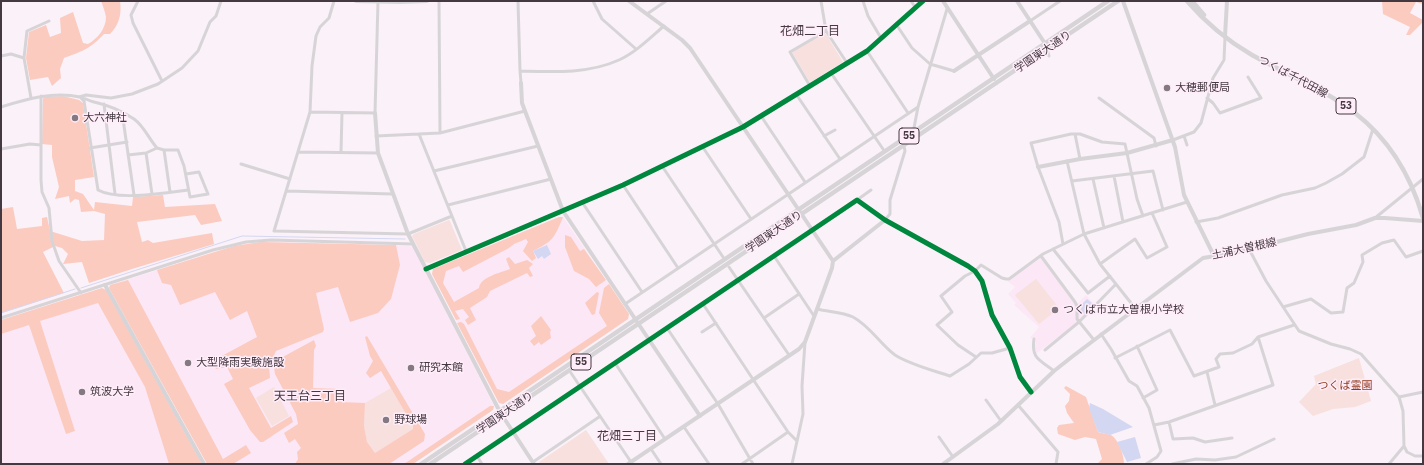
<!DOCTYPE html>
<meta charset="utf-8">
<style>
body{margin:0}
#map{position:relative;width:1424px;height:465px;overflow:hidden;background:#fbf1f8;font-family:"IBM Plex Sans",sans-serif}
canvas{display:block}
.frame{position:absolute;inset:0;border:2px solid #443941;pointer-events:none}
</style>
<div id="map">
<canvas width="1424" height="465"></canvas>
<div class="frame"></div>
</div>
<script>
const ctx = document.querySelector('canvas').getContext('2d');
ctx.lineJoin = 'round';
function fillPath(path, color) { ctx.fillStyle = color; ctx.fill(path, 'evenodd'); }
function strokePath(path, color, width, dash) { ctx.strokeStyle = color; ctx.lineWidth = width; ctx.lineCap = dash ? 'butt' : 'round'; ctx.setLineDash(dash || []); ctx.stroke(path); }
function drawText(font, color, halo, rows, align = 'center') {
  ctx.font = font + ' "IBM Plex Sans","Noto Sans JP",sans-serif'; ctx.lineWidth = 3; ctx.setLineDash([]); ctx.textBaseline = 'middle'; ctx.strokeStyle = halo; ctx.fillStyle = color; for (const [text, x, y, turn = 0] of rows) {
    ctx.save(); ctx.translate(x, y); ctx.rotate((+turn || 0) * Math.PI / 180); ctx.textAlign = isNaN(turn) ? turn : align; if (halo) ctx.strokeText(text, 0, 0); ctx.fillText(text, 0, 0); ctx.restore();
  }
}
const built = new Path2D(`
 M559,217H563L629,314L628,319L503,404L499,403L432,274L433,269Z
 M266,242L410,246L413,247L494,406L493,410L413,464H207L109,288L110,285L234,246Z
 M1041,258L1076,305L1086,295L1094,304L1077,323L1037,353L1035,348L1036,339L1030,338L1039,327L1014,305L1016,303L1008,294L1015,287L1007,281Z
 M102,288L202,464H1V320Z`);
const green = new Path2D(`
 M824,33L826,34L843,62L811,82L809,81L792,52Z
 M449,220L450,221L462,250L430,263L425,262L412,236L414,234Z
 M1036,279L1059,308L1039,324L1015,295Z
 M1359,358L1371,401L1355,407L1333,409L1313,416L1299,402L1316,384L1314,376Z
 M274,387L289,416L272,426L256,398Z
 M391,388L413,426V429L375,453L367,442L364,426L365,403Z
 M586,430L609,464H541L539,462Z`);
const forest = new Path2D(`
 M101,1H120C122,14 119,25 110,34H104C90,49 83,51 64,58L60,69L61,78L52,86L48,77L30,80L26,58L29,32L46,25L50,37L61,33L60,18L73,12L83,43L88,44C97,39 106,29 106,17C105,12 103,6 101,1Z
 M1382,1H1423V4L1416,2L1410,13L1423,20V22L1410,35H1406L1410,27L1383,14Z
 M63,96L79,100L83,103L94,177L75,180V191L83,194L94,210L95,202L132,206L133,197L163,195L165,207L215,204L222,221L201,225L195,215L137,222L142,242L148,240L153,243L212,233L214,244L132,269L89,283L82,262L63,264L68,254L62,248L55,246L43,252L64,293L1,313V209L13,207L17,229L42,226V218L47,217L50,231L82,241L104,240L105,214L94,211L81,212L79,200L75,199L70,203L69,196L55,199L59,187L52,157V145L42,144L43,99L44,97Z
 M559,217H563C554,239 553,241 533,251L536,258L532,261L523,251L528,242L526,239L514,244L509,248L463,272L459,266L446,271L443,283L454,302L479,288C480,277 500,273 510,269L506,259L509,257L515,264L527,260L533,264L529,268L533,276L530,277L527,273L490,291L487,297L470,308L476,320L468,325L465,320L469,317L463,309L455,311L460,319L456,320L432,274L433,269Z
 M565,235L571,237L580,251L584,249L606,280L596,287L589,279L574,271L565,247Z
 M260,242L396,245L400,265L391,299L378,313L350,322L338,287L316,293L324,329L323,332L276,351L269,366L270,378L249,388L271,428L291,416L293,422L263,442H260L250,430L224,384L233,379L227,367L216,369L210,358L214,355L218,358L257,337L247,311L230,320L215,292L180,305L171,285L162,283L157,270L234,246Z
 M128,280L223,459L246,445L251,453L233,464H207L109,288L110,285Z
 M609,284L629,314L628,319L503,404L499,403L457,323L461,322L464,324L497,389L509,392L607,326L599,313L604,288Z
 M102,288L106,290L202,464H169L145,387L98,303L40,321L75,431L66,434L29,325L1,334V320Z
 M597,292L599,293L595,314L592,315L585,303Z
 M541,316L551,330L550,332L551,338L541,345L539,342L534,346L530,341L536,336L531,326Z
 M367,336L425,434L424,441L389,464H295L298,459L297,452L301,448L295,439L289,443L284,433L298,424L296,414L275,374L274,367L279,359L314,340L316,346L314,350L313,388L342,389L341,402L365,403L364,426L367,442L375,453L413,429V426L381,371L370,378L366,373L373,361L370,356L365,337Z
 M1066,386L1086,397L1098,432C1101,433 1108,434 1111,435C1119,440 1124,455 1124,464H1097L1102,459L1096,439L1085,437L1075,440L1058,434L1057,428L1059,425L1074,423L1067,413L1065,406L1069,401L1070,394L1064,388Z
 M490,406H494L493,410L413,464H404Z`);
const water = new Path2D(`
 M547,245L551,254L544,259L542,256L538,259L533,251Z
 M1087,299L1093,304L1084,314L1080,310L1083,306L1082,304Z
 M1090,403L1103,409L1133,427L1110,435L1098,432L1089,408Z
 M1135,437L1141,458L1127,462L1117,442Z`);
const stream = new Path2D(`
 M81,288L242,236L405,239
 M1,313L75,289`);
const street = new Path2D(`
 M138,1L131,15L133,23L162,81
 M334,1L329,18L320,27L316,36L312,66L310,112L274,231L408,234L452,216
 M439,1L440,133
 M518,1L520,71
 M593,1L602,19L636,49
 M821,1L826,31L847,63
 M863,1L868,16L881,38
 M911,1L915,7
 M647,14L666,1
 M1030,21L1060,1
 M896,24L912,48L930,64L954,71
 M1047,49L1049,56
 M867,51L908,113
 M1,56L11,54L24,58
 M831,73L883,149
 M521,83L520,71C553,72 588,74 619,60C636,52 650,38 664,26
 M810,86L790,52L826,31
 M796,94L840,159
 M41,96V180L42,192L49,208L52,241L59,261L81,293
 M79,97L86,95L111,98L132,94L158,84L182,68L198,51L210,22L216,16L221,1
 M31,98L24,58L27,31L49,21
 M81,98L84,101L98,190C118,201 165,193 188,190
 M1099,98L1154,138L1156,146
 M1207,98L1213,103L1220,113L1261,98L1248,77
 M104,104L115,194
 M1,107C27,99 53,91 80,97C85,98 89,101 94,102C108,105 122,111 134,119C144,126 149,139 157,148L164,150H178L184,166L190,197L208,194L199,172L186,174
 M122,112L134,195
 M310,112L375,113L378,1
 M761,116L805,182
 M913,133L918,107L947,9
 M419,134L466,251
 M1075,134L1080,159
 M376,136L440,133L525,111
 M824,136L835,130
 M1184,136L1187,145
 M1173,140L1194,132L1201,123L1213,78L1224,60L1225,37
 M702,146L751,219
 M90,148L127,142
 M1,149L30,144L41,145
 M164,150L170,192
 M298,152L378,153
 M341,152L342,113
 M146,153L152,194
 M128,155L146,153L157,148
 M1067,161L1084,234L1100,264L1135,308
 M241,164L290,179
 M662,166L723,257
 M434,171L538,146
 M1114,176L1123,222
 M1093,179L1104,228
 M1072,181L1153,171L1163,210
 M623,185L678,268
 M287,191L392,194
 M857,200L871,190
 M582,202L642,292
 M448,205L551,179
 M1375,218L1423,179
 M885,220L890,214V200L905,151L904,146
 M1196,222L1218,218L1282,195L1315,188L1326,183L1342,174L1364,157L1373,129
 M1063,244L1059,222L1038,167L1031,143L1071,134H1080L1102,142L1125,144L1137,199L1143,216
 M1053,249L1088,293L1110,276
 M1249,249L1266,281L1299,331L1331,344L1350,349L1361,354L1399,397L1403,411L1404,446L1407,452L1415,456H1423
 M774,256L814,316
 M1041,256L1075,302L1077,306V319L1094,340
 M1100,264L1135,239L1147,258L1167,247L1152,213
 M729,267L789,355
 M625,304L918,107
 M703,304L788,432L797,441
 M1283,307L1311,299L1331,313L1343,312L1347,288L1354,283L1363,262L1362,255L1382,243L1394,240L1406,257L1423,251
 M817,309C829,312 842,312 853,317C870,326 880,344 895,355C911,365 932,370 950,376L969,364L981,353H992L1010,348
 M1,318L213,250L246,242L271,240L413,244
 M764,318L799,294
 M667,328L718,404L753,464
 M702,332L716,323
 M1101,334L1111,349L1129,381L1137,386L1149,408L1161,451L1157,457L1146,464
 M1034,339C1031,359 1040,360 1054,371
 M1137,346L1157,390L1143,398
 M1045,350L1079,322L1116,284
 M976,357L958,345L937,325L952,312L941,296L965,276L975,271L981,265L1002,278L1006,279H1009L1043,254L1084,234L1187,202
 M1115,358L1170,330L1194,376L1219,367L1216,359L1220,354L1233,353L1252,344L1258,337L1294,325
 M615,363L665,439
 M1207,372L1215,405
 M571,373L631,462
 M1399,397L1423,392
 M986,400L1001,421
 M1018,405L1058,452L1056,464
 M1169,422L1173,439L1193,438L1205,442L1232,438
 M1154,425L1169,422L1273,385L1258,337
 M684,427L709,464
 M939,437L953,457
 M651,449L661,464
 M477,456L482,464
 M533,462L599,417
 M465,464L857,200L885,220L968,266L975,271L982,281L992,315L1010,348L1020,377L1031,392
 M742,464L788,432
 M792,464L803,414L802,386L805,342
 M1172,464L1196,459L1215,460L1236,457L1274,439
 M1389,464L1404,446`);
const secondary = new Path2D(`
 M356,1L400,2L427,1
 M629,1L682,40L690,48L833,261
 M943,1L994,79
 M1017,1L1046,45
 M1123,1L1175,147L1184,195L1214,256
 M1225,36L1227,1
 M954,71L1030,21
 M521,83L522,103L525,111L563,211L700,416
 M375,113L378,153L408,234L500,412L534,464
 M1038,167L1080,159L1127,153L1173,140
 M426,269L623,185L743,127L867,51L923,1
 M105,285L204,464
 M628,464L799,349L805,342L832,268L833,261L885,220
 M943,464L998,424L1054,371L1073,356L1203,258L1233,253L1308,234L1356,225L1375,218H1385L1423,221`);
const primary = new Path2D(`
 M1187,1C1205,22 1228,41 1252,55C1286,74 1324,89 1355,113C1390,140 1411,176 1423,218
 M1192,1L1204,15
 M421,464L1108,1
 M430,464L1118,1`);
const cycleway = new Path2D(`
 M426,269L623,185L743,127L867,51L923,1
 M465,464L857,200L885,220L968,266L975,271L982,281L992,315L1010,348L1020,377L1031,392`);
const markers = [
 [1167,88,4,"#847981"],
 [75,118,4,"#847981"],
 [1055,310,4,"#847981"],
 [188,363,4,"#847981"],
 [411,368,4,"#847981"],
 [82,392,4,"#847981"],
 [386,420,4,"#847981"]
];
const shields = [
 [1346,106,20],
 [909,136,20],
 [581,362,20]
];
const shieldNames = [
 ["53",1346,106],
 ["55",909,136],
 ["55",581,362]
];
const streetNames = [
 ["学園東大通り",1043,52,-34],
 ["つくば千代田線",1293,77,28],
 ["学園東大通り",774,232,-34],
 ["土浦大曽根線",1244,249,-12],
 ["学園東大通り",505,413,-34]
];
const poiNames = [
 ["大穂郵便局",1175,88],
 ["大六神社",83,118],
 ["つくば市立大曽根小学校",1063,310],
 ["大型降雨実験施設",196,363],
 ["研究本館",419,368],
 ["筑波大学",90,392],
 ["野球場",394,420]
];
const parkNames = [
 ["つくば霊園",1345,386]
];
const neighbourhoodNames = [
 ["花畑二丁目",810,32],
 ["天王台三丁目",310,397],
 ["花畑三丁目",627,437]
];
fillPath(built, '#fce7f6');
fillPath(green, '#f7e0dd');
fillPath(forest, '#fbcbc0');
fillPath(water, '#d3d7f2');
strokePath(stream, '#d3d7f2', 1);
strokePath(street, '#d7d4d7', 3);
strokePath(secondary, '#d7d4d7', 4);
strokePath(primary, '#d7d4d7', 4.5);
strokePath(cycleway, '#00873e', 5);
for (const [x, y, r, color] of markers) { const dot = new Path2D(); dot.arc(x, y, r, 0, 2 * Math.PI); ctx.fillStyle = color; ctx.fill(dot); strokePath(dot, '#ffedfa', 1.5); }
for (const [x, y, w] of shields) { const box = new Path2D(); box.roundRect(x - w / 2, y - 8, w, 16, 3); ctx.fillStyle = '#ffedfa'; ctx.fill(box); strokePath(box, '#443941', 1); }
drawText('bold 10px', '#443941', null, shieldNames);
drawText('11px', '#443941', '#ffedfa', streetNames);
drawText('11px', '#443941', '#ffedfa', poiNames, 'left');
drawText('11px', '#8f391d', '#ffedfa', parkNames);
drawText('12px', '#443941', '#ffedfa', neighbourhoodNames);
</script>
